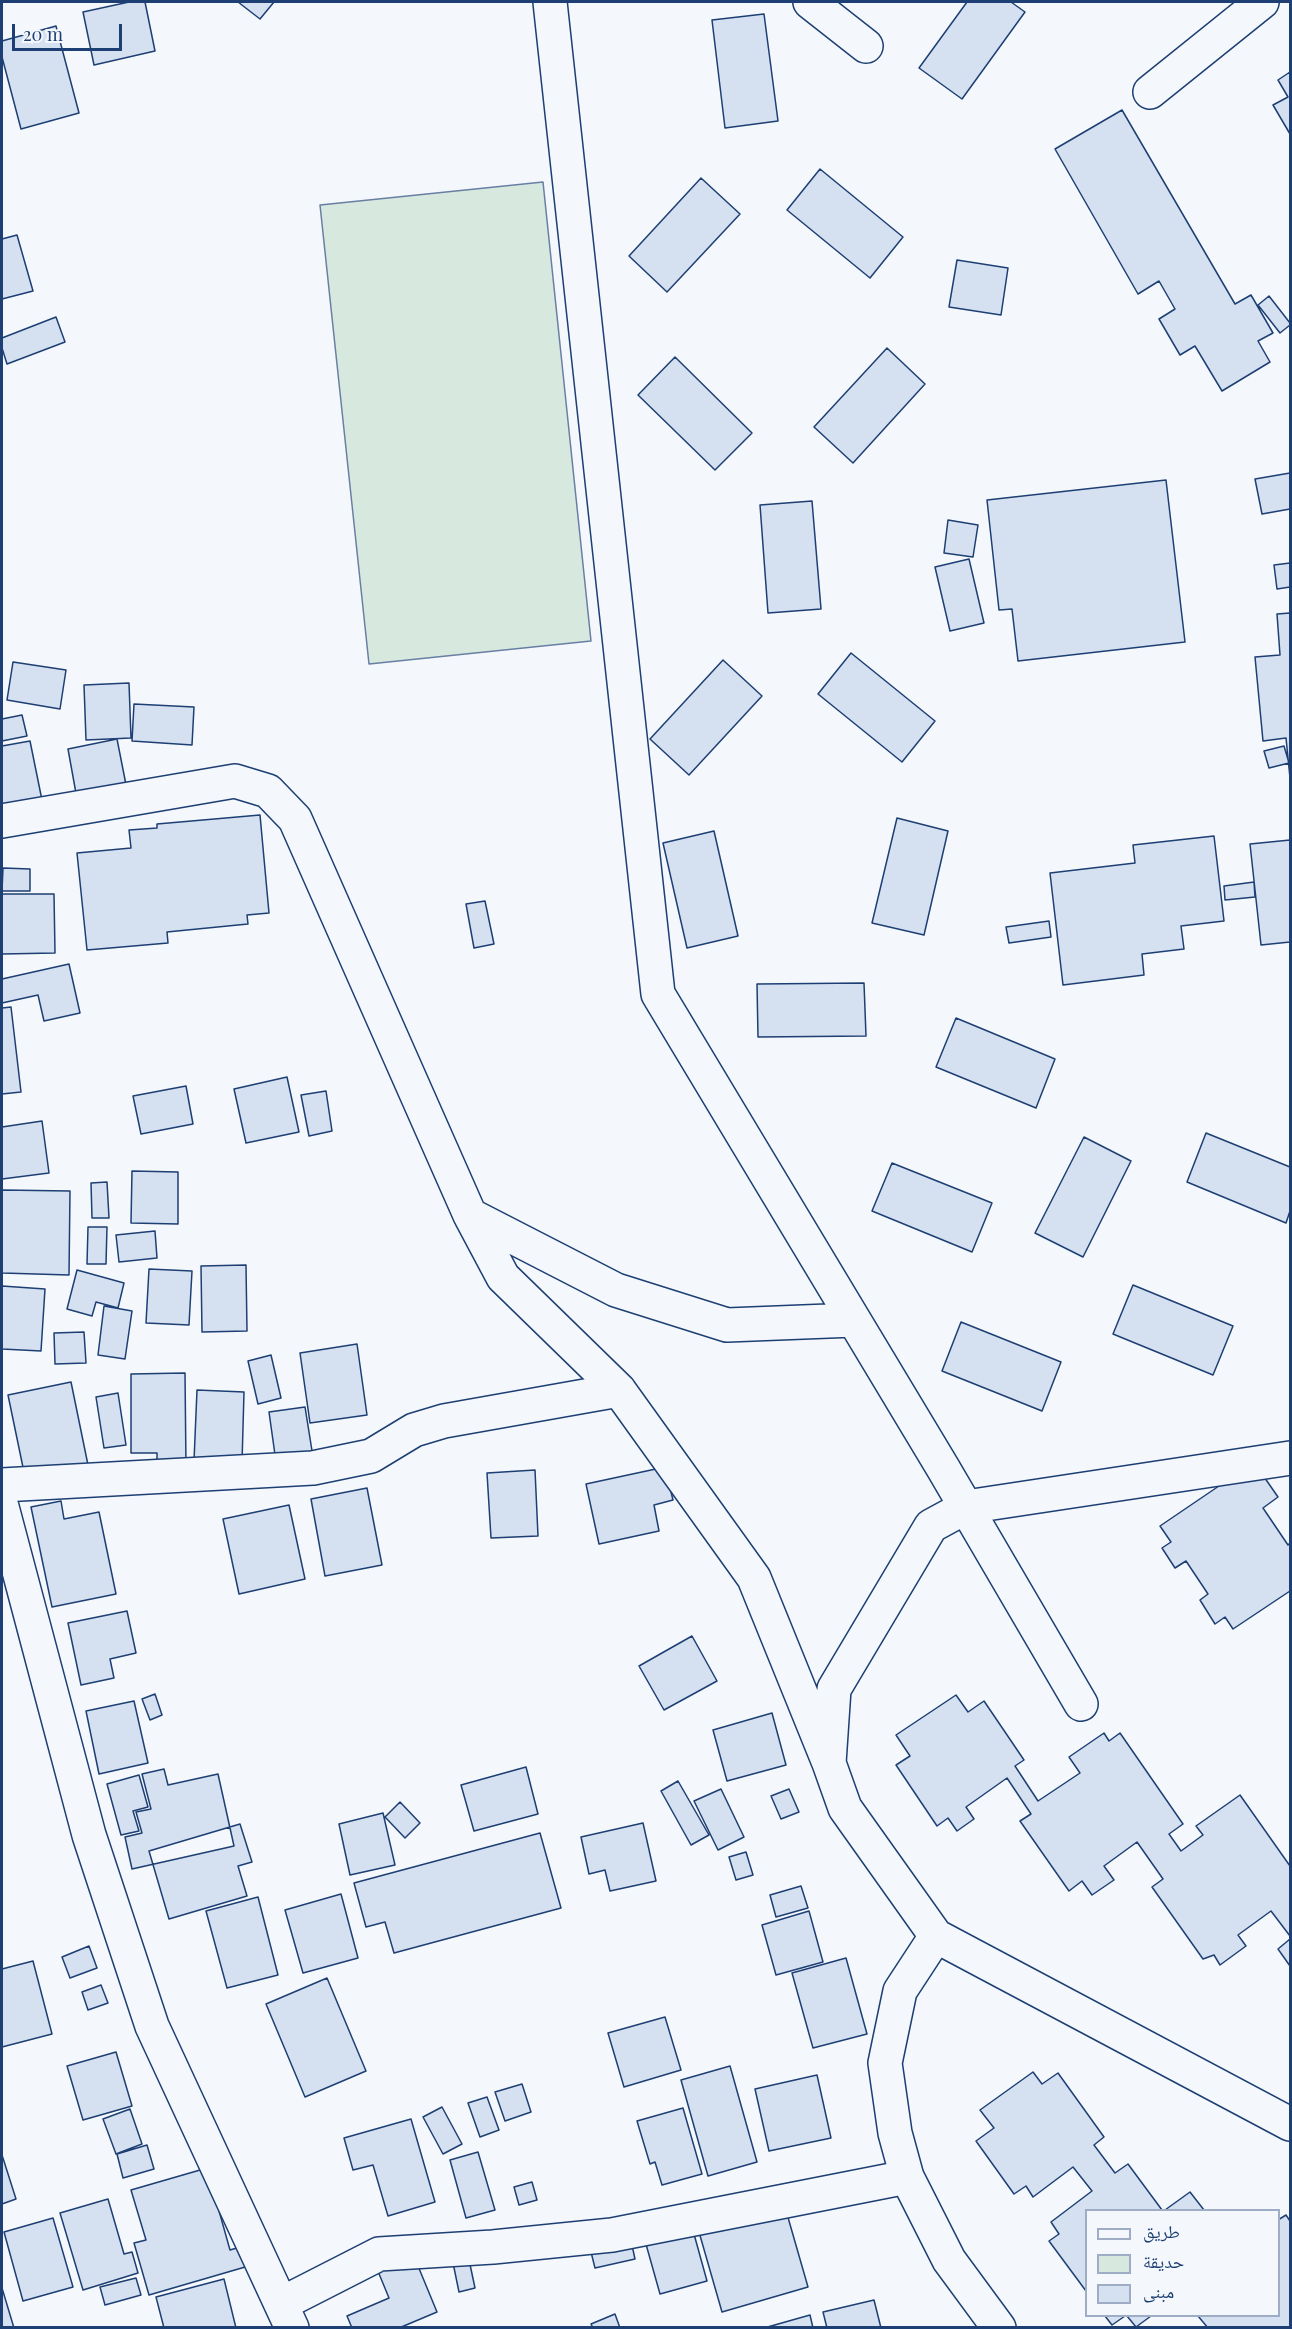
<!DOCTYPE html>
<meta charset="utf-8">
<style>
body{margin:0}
#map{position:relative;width:1292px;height:2329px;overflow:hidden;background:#f4f7fb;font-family:"Playfair Display","Noto Naskh Arabic",serif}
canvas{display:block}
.frame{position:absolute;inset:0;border:3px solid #1d3f73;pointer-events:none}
.legend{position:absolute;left:1085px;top:2209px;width:195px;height:108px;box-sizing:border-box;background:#f4f7fb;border:2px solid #9eadc5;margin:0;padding:8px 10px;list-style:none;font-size:18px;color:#1d3f73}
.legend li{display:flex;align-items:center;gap:12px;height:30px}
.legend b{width:30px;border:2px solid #9eadc5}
.scale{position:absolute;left:12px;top:24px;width:110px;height:27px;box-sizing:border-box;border:3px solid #1d3f73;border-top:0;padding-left:8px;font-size:18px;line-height:21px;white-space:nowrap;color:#1d3f73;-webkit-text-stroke:4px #f4f7fb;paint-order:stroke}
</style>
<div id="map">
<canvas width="1292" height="2329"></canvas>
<div class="frame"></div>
<ul class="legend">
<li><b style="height:8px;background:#f4f7fb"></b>طريق</li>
<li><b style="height:16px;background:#d7e8df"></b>حديقة</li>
<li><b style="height:16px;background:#d5e0f0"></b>مبنى</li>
</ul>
<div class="scale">20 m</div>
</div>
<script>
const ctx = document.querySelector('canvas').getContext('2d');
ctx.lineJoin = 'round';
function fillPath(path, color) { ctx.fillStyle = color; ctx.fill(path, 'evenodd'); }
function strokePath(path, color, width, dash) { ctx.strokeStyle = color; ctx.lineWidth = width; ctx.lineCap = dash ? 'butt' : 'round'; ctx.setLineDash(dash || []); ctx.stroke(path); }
const green = new Path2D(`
 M543,182L591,641L369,664L320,205Z`);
const building = new Path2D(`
 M129,2H145L155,51L94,65L83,12Z
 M238,2H274L260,19Z
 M967,2H1011L1025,12L962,99L919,68Z
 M764,14L778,121L725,128L712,20Z
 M56,26L79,113L21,129L2,57V41Z
 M1290,72V134L1273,105L1288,97L1278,80Z
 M1122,110L1235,304L1251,295L1273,333L1258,341L1270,362L1222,391L1195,346L1180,355L1159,319L1175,309L1159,281L1138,294L1055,149Z
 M820,169L903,237L870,278L787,210Z
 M701,178L740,214L667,292L629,256Z
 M17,235L33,291L2,299V239Z
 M957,260L1008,268L1001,315L949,307Z
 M1269,296L1290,323V325L1280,333L1258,305Z
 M56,317L65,342L7,364L2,348V338Z
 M887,348L925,384L853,463L814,427Z
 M675,357L752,433L715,470L638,395Z
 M1290,473V509L1262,514L1255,479Z
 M1166,480L1185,642L1018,661L1012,609L999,610L987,500Z
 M812,501L821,609L768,613L760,505Z
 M948,520L978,525L973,557L944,553Z
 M969,559L984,623L950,631L935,567Z
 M1290,563V587L1277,589L1274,565Z
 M1290,613V778L1286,738L1263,741L1255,657L1280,655L1277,614Z
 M851,653L935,721L902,762L818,694Z
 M723,660L762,696L689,775L650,739Z
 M13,662L66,670L60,709L7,700Z
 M129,683L131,738L86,740L84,685Z
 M134,704L194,707L192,745L132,741Z
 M22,715L27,736L2,741V719Z
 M117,739L129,800L79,810L68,749Z
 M30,741L44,810L2,819V746Z
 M1284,746L1289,763L1269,768L1264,751Z
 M260,815L269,913L247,915L248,924L167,932L168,943L87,950L77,853L131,848L129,830L157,828V824Z
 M897,818L948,831L924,935L872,923Z
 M714,831L738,936L687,948L663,843Z
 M1214,836L1224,921L1181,926L1184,949L1142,954L1144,975L1063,985L1050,873L1135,863L1133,845Z
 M1290,840V942L1261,945L1250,844Z
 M3,868L30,869V891H2Z
 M1254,882L1255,897L1225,900L1224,886Z
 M2,894H54L55,953L2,954Z
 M485,901L494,944L474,948L466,904Z
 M1049,921L1051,937L1009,943L1006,927Z
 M69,964L80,1013L44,1021L38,995L2,1003V979Z
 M864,983L866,1036L758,1037L757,984Z
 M11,1007L21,1092L2,1094V1008Z
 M956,1018L1055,1059L1036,1108L936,1067Z
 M287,1077L299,1132L246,1143L234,1089Z
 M186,1086L193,1124L141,1134L133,1096Z
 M326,1091L332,1131L309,1136L301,1095Z
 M42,1121L49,1173L2,1179V1127Z
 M1206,1133L1290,1167V1211L1286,1223L1187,1182Z
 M1084,1137L1131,1161L1083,1257L1035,1233Z
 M892,1163L992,1203L972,1252L872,1211Z
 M132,1171L178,1172V1224L131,1223Z
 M107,1182L109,1218H92L91,1183Z
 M2,1190L70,1191L69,1275L2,1273Z
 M88,1227H107L106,1264H87Z
 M155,1231L157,1258L119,1262L116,1235Z
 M246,1265L247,1331L202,1332L201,1266Z
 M149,1269L192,1271L189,1325L146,1323Z
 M77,1270L124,1283L118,1308L96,1302L92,1316L67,1309Z
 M1133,1285L1233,1326L1213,1375L1113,1334Z
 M2,1286L45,1289L41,1351L2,1349Z
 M104,1306L132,1311L125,1359L98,1355Z
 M961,1322L1061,1362L1042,1411L942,1371Z
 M84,1332L86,1363L55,1364L54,1333Z
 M357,1344L367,1415L310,1423L300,1353Z
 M271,1355L281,1398L258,1404L248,1361Z
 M185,1373L186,1467L157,1468V1453H131V1374Z
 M71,1382L88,1465L25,1477L8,1395Z
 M197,1390L244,1392L242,1463L194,1461Z
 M118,1393L126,1445L104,1448L96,1397Z
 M305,1407L313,1457L276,1462L269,1412Z
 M665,1467L673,1500L654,1505L659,1531L599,1544L586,1484Z
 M535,1470L538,1536L491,1538L487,1473Z
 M1241,1471H1260L1278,1497L1263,1508L1288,1545L1290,1543V1591L1233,1629L1225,1617L1215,1624L1200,1600L1208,1594L1186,1561L1175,1568L1162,1548L1171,1542L1160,1526Z
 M367,1488L382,1565L325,1576L311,1499Z
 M61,1501L64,1519L99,1512L116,1594L52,1607L31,1507Z
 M289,1505L305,1579L239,1594L223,1519Z
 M127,1611L136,1653L110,1659L114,1678L81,1685L68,1623Z
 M692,1636L717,1681L664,1710L639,1666Z
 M155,1694L162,1715L150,1720L142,1699Z
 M956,1695L968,1712L984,1701L1024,1760L1015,1766L1038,1801L1080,1773L1069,1757L1104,1733L1109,1741L1120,1733L1183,1824L1169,1834L1181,1851L1203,1835L1196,1826L1240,1795L1290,1866V1936L1271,1911L1238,1935L1246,1946L1220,1965L1214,1955L1203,1959L1152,1887L1163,1879L1137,1842L1104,1866L1114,1880L1092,1895L1082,1881L1069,1891L1020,1821L1031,1814L1007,1778L966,1807L974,1819L957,1831L948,1818L937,1826L896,1765L910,1756L896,1735Z
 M134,1701L148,1763L99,1774L86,1711Z
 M772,1713L786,1765L727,1781L713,1730Z
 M526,1767L538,1814L474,1831L461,1785Z
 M164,1769L168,1785L218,1774L234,1846L132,1869L125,1837L142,1833L136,1812L151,1809L142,1774Z
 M139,1775L148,1807L133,1811L139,1831L121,1835L107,1784Z
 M678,1781L709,1835L691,1845L661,1791Z
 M721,1789L744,1837L718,1850L694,1801Z
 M789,1789L799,1812L781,1819L771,1796Z
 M400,1802L420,1823L405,1838L385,1817Z
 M383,1813L395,1865L350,1875L339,1824Z
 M643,1823L656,1881L610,1891L605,1870L589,1874L581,1837Z
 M240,1824L252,1862L238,1866L247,1896L169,1919L149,1851Z
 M540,1833L561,1908L394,1953L385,1922L366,1927L354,1883Z
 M746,1852L753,1875L736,1880L729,1857Z
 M801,1886L808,1908L776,1917L770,1895Z
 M341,1894L358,1958L303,1973L285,1910Z
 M258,1897L278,1975L227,1988L206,1911Z
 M809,1911L823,1962L776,1975L762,1925Z
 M1290,1939V1966L1278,1949Z
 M89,1946L97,1968L70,1978L62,1957Z
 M846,1958L867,2034L813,2048L792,1973Z
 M33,1961L52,2034L2,2047V1969Z
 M327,1978L366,2071L305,2097L266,2004Z
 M101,1985L108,2003L88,2010L82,1992Z
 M665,2017L681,2070L624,2087L608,2033Z
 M116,2052L132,2106L83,2120L67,2066Z
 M730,2066L757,2162L708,2176L681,2080Z
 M1033,2072L1042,2084L1058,2073L1104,2137L1094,2145L1115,2173L1128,2164L1162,2210H1086V2291L1049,2241L1059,2234L1051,2222L1092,2191L1073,2167L1033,2197L1026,2186L1014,2194L976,2141L994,2128L980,2110Z
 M817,2075L831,2138L769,2151L755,2089Z
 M522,2084L531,2112L505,2121L495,2092Z
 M487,2097L499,2130L480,2137L468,2103Z
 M442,2107L462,2144L443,2154L423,2117Z
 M683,2108L702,2174L662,2185L655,2162L650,2164L637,2121Z
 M130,2109L142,2144L116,2154L103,2119Z
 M411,2119L435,2202L388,2216L373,2165L353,2170L344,2138Z
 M147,2145L154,2169L123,2178L117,2154Z
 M478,2152L495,2210L466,2218L450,2160Z
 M2,2155L16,2199L2,2204Z
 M207,2168L230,2250L247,2245L252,2265L149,2295L134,2243L146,2240L131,2190Z
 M532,2182L537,2200L519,2205L514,2187Z
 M1190,2192L1204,2210H1165Z
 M108,2199L124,2254L132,2252L138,2273L83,2290L60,2213Z
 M785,2207L808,2287L722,2312L699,2232Z
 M1286,2215L1290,2221V2328H1208L1198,2316H1278V2220Z
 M689,2216L707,2281L660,2294L642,2230Z
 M53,2218L73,2287L23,2301L4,2232Z
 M628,2227L635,2259L595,2268L587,2236Z
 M411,2249L437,2312L399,2328H352L347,2316L389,2298L375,2264Z
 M468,2255L475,2288L459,2292L452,2258Z
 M136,2278L141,2295L105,2305L100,2287Z
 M224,2279L236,2328H164L156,2297Z
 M2,2288L14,2328H2Z
 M874,2300L881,2328H827L823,2312Z
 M615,2314L620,2328H593L591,2324Z
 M810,2315L813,2328H764Z
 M1105,2316H1125L1112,2325Z
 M1127,2316H1151L1136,2327Z`);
const minor = new Path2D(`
 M550,2L658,994L943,1468L1081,1704
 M810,2L866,46
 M1150,92L1262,2
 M2,821L235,781L268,791L295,819L470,1215L503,1277L619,1390L754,1578L829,1763
 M470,1215L616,1290L727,1325L854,1320
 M1290,1458L966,1507L931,1526L834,1689L829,1763L845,1808L936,1936L1290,2124
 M2,1485L313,1468L371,1456L414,1430L444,1421L619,1390
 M2,1507L89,1835L152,2026L292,2328
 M936,1936L900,1991L885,2063L895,2133L907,2177L949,2260L999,2328
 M281,2304L379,2254L493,2247L612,2235L907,2177`);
fillPath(green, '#d7e8df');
strokePath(green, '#687fa3', 1.5);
fillPath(building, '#d5e0f0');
strokePath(building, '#1d3f73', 1.5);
strokePath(minor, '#1d3f73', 36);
strokePath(minor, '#f4f7fb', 33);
</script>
